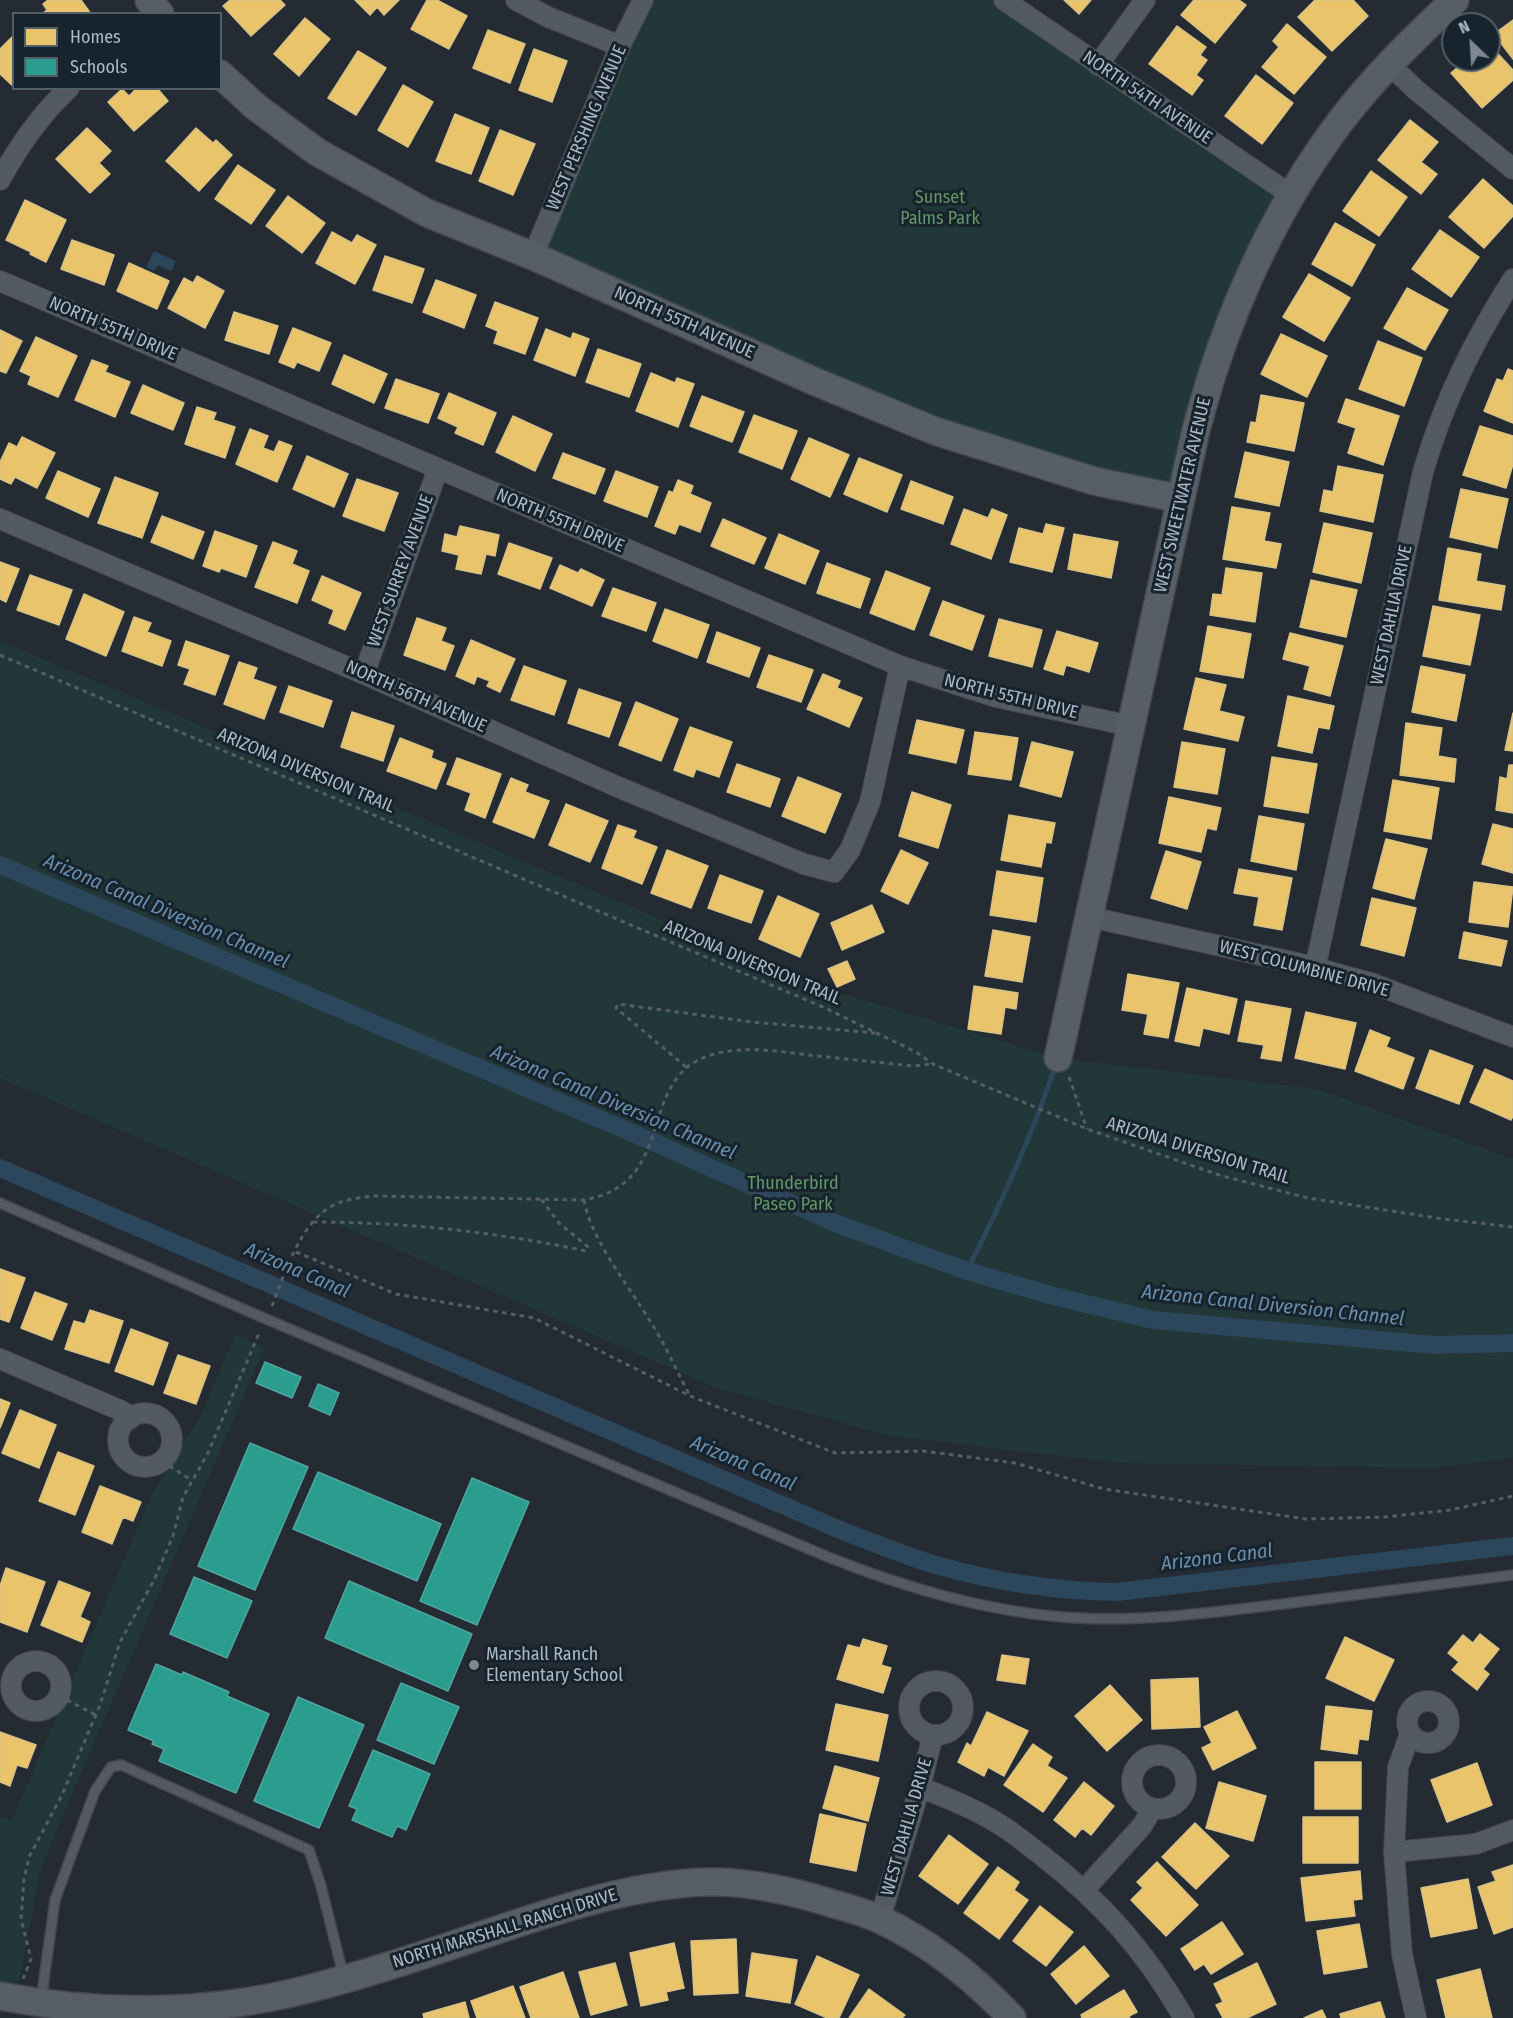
<!DOCTYPE html>
<style>
body{margin:0}
#map{position:relative;width:1513px;height:2018px;overflow:hidden;background:#242b32;font-family:"Fira Sans Condensed",sans-serif}
canvas{display:block}
.legend{position:absolute;left:12px;top:12px;width:210px;height:78px;box-sizing:border-box;background:#17232d;border:2px solid #525f6a;margin:0;padding:8px 10px;list-style:none;font-size:18px;color:#abb9c6}
.legend li{display:flex;align-items:center;gap:12px;height:30px}
.legend b{width:30px;border:2px solid #525f6a}
.north{position:absolute;left:1441px;top:12px;width:60px;height:60px;box-sizing:border-box;background:#17232d;border:2px solid #525f6a;border-radius:50%;rotate:335deg;font-size:16px;font-weight:700;line-height:24px;text-align:center;color:#abb9c6}
.north::after{content:'';display:block;margin:auto;width:21px;height:27px;background:#7c8792;clip-path:polygon(50% 0,100% 100%,50% 72%,0 100%)}
</style>
<div id="map">
<canvas width="1513" height="2018"></canvas>
<ul class="legend">
<li><b style="height:16px;background:#e9c46a"></b>Homes</li>
<li><b style="height:16px;background:#2a9d8f"></b>Schools</li>
</ul>
<div class="north">N</div>
</div>
<script>
const ctx = document.querySelector('canvas').getContext('2d');
ctx.lineJoin = 'round';
function fillPath(path, color) { ctx.fillStyle = color; ctx.fill(path, 'evenodd'); }
function strokePath(path, color, width, dash) { ctx.strokeStyle = color; ctx.lineWidth = width; ctx.lineCap = dash ? 'butt' : 'round'; ctx.setLineDash(dash || []); ctx.stroke(path); }
function drawText(font, color, halo, rows, align = 'center') {
  ctx.font = font + ' "Fira Sans Condensed",sans-serif'; ctx.lineWidth = 6; ctx.setLineDash([]); ctx.textBaseline = 'middle'; ctx.strokeStyle = halo; ctx.fillStyle = color; for (const [text, x, y, turn = 0] of rows) {
    ctx.save(); ctx.translate(x, y); ctx.rotate((+turn || 0) * Math.PI / 180); ctx.textAlign = isNaN(turn) ? turn : align; if (halo) ctx.strokeText(text, 0, 0); ctx.fillText(text, 0, 0); ctx.restore();
  }
}
const green = new Path2D(`
 M643,0H1004L1291,195L1279,217L1181,499L1094,481L533,256Z
 M0,641L824,988L1058,1058L1317,1089L1513,1159V1458L1433,1468L1119,1463L890,1436L719,1389L0,1078Z
 M235,1334L265,1347L54,1836L39,1876L16,1999L0,1996V1816L12,1820L151,1496L202,1413Z`);
const water = new Path2D(`
 M154,251L176,261L171,271L158,265L154,271L146,267Z`);
const homes = new Path2D(`
 M48,0H81L91,14H42L47,10L43,4Z
 M230,0H280L285,5L251,36L223,6Z
 M355,0H399L384,15L377,7L370,15Z
 M427,0H437L467,16L449,49L411,29Z
 M1064,0H1091L1079,14Z
 M1194,0H1239L1246,5L1215,43L1181,15Z
 M1315,0H1353L1368,16L1332,51L1298,17Z
 M305,18L330,39L299,76L274,54Z
 M1513,20V59L1494,34Z
 M1287,24L1326,57L1294,94L1262,67L1279,47L1273,41Z
 M1177,26L1206,47L1200,55L1207,60L1196,75L1203,80L1192,95L1149,64Z
 M488,30L525,44L510,83L473,68Z
 M14,35V87L0,74V49Z
 M1489,44L1513,70V80L1482,108L1451,73L1466,60H1489Z
 M534,49L567,61L552,102L519,90Z
 M358,51L386,68L356,115L328,98Z
 M1256,75L1293,103L1262,144L1225,116Z
 M403,85L433,102L408,147L378,130Z
 M137,88H157L168,101L134,131L108,102L122,89L129,96Z
 M455,114L489,128L471,174L436,161Z
 M1410,120L1438,142L1421,162L1437,174L1421,194L1378,160Z
 M87,128L111,151L99,163L110,174L90,193L56,159Z
 M196,128L213,143L216,140L232,155L199,191L166,161Z
 M500,130L535,144L513,195L479,181Z
 M238,165L275,190L251,224L215,199Z
 M1371,171L1407,197L1379,236L1343,211Z
 M1483,179L1513,206V216L1484,248L1449,217Z
 M288,196L325,223L302,253L266,226Z
 M25,200L66,220L46,262L30,254L31,252L6,240Z
 M1335,223L1375,245L1352,286L1312,264Z
 M1440,230L1479,257L1451,297L1412,269Z
 M332,232L352,243L357,235L376,245L355,284L316,263Z
 M72,240L114,255L104,285L61,269Z
 M385,256L424,269L412,303L373,290Z
 M129,263L169,281L157,309L117,291Z
 M1309,274L1350,298L1324,341L1283,317Z
 M197,276L224,291L205,328L168,308L184,278L193,283Z
 M436,280L476,295L464,328L423,312Z
 M1407,288L1448,310L1425,350L1384,328Z
 M495,302L538,318L525,354L494,343L498,331L486,326Z
 M234,312L278,326L269,354L225,340Z
 M293,328L331,343L319,371L297,362L294,368L279,362Z
 M546,329L571,339L573,333L589,339L575,376L534,360Z
 M0,330L22,341L6,373L0,371Z
 M1281,334L1327,356L1307,397L1261,374Z
 M36,337L77,356L58,397L28,384L31,376L20,371Z
 M1378,341L1422,358L1404,406L1359,389Z
 M598,349L641,364L629,397L586,382Z
 M344,355L387,374L374,403L332,384Z
 M92,360L108,366L105,372L130,382L115,417L75,400Z
 M1508,369L1513,371V423L1484,411L1497,379L1503,381Z
 M651,373L675,383L677,378L694,384L678,427L636,411Z
 M396,379L439,394L428,423L385,408Z
 M143,385L184,403L173,430L131,413Z
 M449,393L496,413L483,445L455,433L458,427L438,418Z
 M1261,395L1304,403L1294,451L1247,442L1251,422L1256,423Z
 M702,396L744,412L732,442L690,426Z
 M1346,399L1399,416L1383,465L1348,453L1356,428L1338,422Z
 M197,407L216,413L213,420L235,427L225,458L185,444Z
 M754,415L797,431L782,469L739,452Z
 M513,416L552,434L535,471L496,452Z
 M1480,426L1513,436V464L1506,488L1463,475Z
 M250,429L268,436L263,448L274,452L279,441L292,446L277,482L236,464Z
 M22,437L55,453L37,488L15,477L11,484L0,479V462L9,443L17,447Z
 M809,438L849,455L830,497L791,479Z
 M1245,452L1289,462L1279,506L1235,497Z
 M563,453L605,469L595,494L553,478Z
 M307,456L348,474L334,507L293,489Z
 M859,458L902,475L887,512L844,494Z
 M1338,466L1383,475L1373,522L1320,511L1324,490L1333,492Z
 M58,471L100,489L88,517L46,498Z
 M616,471L658,487L647,517L604,501Z
 M115,477L158,493L142,538L98,523Z
 M357,479L398,493L384,531L343,516Z
 M678,480L693,486L690,494L711,503L700,532L679,524L675,534L655,526L669,491L673,493Z
 M911,481L953,497L943,524L901,509Z
 M1461,489L1508,499L1497,548L1450,537Z
 M1232,507L1270,513L1264,541L1281,544L1276,568L1223,559Z
 M964,509L988,518L992,509L1007,515L991,559L951,544Z
 M162,516L204,532L193,559L151,542Z
 M723,519L766,538L754,564L711,546Z
 M1324,523L1372,533L1361,583L1313,572Z
 M1046,524L1064,528L1052,572L1010,562L1019,528L1043,534Z
 M460,526L499,535L495,556L486,554L481,574L456,569L459,555L442,551L445,534L457,537Z
 M215,531L257,546L246,577L221,568L219,572L203,566Z
 M779,534L819,551L805,584L765,568Z
 M1074,534L1118,542L1111,578L1068,569Z
 M273,542L297,551L292,564L309,571L297,603L255,587Z
 M509,543L552,558L540,589L498,574Z
 M1448,548L1481,554L1476,581L1505,586L1501,610L1439,600Z
 M0,562L19,569L6,602L0,599Z
 M827,563L870,579L860,608L817,593Z
 M560,565L578,573L581,569L604,580L592,606L550,588Z
 M1226,568L1262,573L1255,622L1210,615L1213,594L1222,595Z
 M886,571L930,588L914,630L870,613Z
 M30,575L72,590L59,625L17,610Z
 M322,576L361,593L345,630L329,623L334,610L312,600Z
 M1311,580L1357,590L1346,637L1300,627Z
 M613,588L656,603L646,631L602,616Z
 M84,594L124,612L106,656L66,639Z
 M943,601L984,616L972,650L930,635Z
 M1433,606L1480,615L1470,665L1423,656Z
 M665,609L709,625L697,658L653,641Z
 M134,617L151,623L147,632L171,641L162,666L122,651Z
 M417,618L446,628L441,641L454,646L445,670L404,655Z
 M999,619L1042,630L1032,667L989,656Z
 M1208,626L1251,634L1243,678L1200,671Z
 M1057,631L1098,643L1089,672L1066,665L1063,675L1044,669Z
 M717,632L760,648L749,677L707,662Z
 M1290,633L1343,646L1330,696L1304,689L1310,666L1283,659Z
 M471,640L515,659L500,692L487,686L490,681L477,676L474,684L456,676Z
 M186,641L229,656L215,695L184,684L190,669L178,665Z
 M769,655L813,670L801,702L757,687Z
 M239,662L257,668L253,679L276,687L264,719L224,704Z
 M524,666L566,681L554,715L511,700Z
 M1421,666L1465,675L1456,721L1412,712Z
 M823,674L840,681L837,688L862,698L849,727L807,709Z
 M1196,678L1226,685L1219,711L1244,717L1238,741L1184,729Z
 M289,686L332,701L323,727L280,712Z
 M579,689L621,703L609,737L568,723Z
 M1288,696L1334,706L1329,729L1318,727L1312,753L1278,746Z
 M636,702L678,719L661,761L619,745Z
 M352,712L394,726L383,761L341,747Z
 M1513,713V751L1505,750Z
 M917,720L964,730L956,763L909,753Z
 M1406,723L1442,728L1438,756L1456,759L1454,782L1400,775Z
 M690,727L732,742L719,777L696,769L693,777L674,770Z
 M975,732L1018,738L1011,780L968,774Z
 M400,738L433,751L431,758L446,764L436,789L387,771Z
 M1032,742L1073,752L1061,797L1020,786Z
 M1182,742L1225,749L1217,794L1174,787Z
 M1272,757L1317,764L1308,813L1264,806Z
 M457,758L501,774L485,818L465,810L471,793L447,784Z
 M737,764L780,779L770,807L727,792Z
 M1509,765H1513V813L1496,810L1500,777L1507,779Z
 M798,777L841,794L825,833L782,816Z
 M511,778L528,785L525,792L549,801L534,838L493,822Z
 M1393,780L1439,788L1431,839L1384,831Z
 M912,792L951,805L938,848L899,836Z
 M1169,797L1221,808L1216,830L1207,828L1201,852L1159,843Z
 M566,804L608,821L590,862L549,845Z
 M1009,815L1055,823L1051,843L1046,842L1041,867L1001,860Z
 M1259,816L1304,824L1296,870L1251,861Z
 M1493,824L1513,829V873L1482,864Z
 M618,825L636,831L633,838L657,847L642,884L602,868Z
 M1386,839L1427,849L1414,899L1373,888Z
 M667,850L708,866L691,908L651,893Z
 M901,850L928,863L908,904L881,891Z
 M1166,851L1201,862L1187,909L1151,898Z
 M1239,869L1292,878L1282,930L1254,925L1259,897L1234,893Z
 M997,871L1043,878L1036,922L990,915Z
 M720,875L763,891L751,923L708,908Z
 M1474,882L1513,887L1508,927L1469,922Z
 M778,896L819,914L800,957L759,939Z
 M1372,898L1416,908L1404,956L1361,945Z
 M872,905L884,932L842,950L831,923Z
 M993,930L1030,937L1022,982L985,976Z
 M1464,932L1507,941L1501,966L1459,958Z
 M847,961L855,979L837,987L828,969Z
 M1128,974L1179,983L1168,1038L1144,1034L1148,1014L1122,1010Z
 M974,986L1018,993L1016,1009L1005,1007L1001,1034L968,1029Z
 M1187,988L1237,999L1229,1034L1203,1028L1199,1046L1175,1041Z
 M1246,1001L1291,1009L1281,1061L1261,1058L1264,1045L1238,1041Z
 M1306,1012L1356,1023L1345,1069L1295,1058Z
 M1370,1030L1390,1038L1386,1047L1414,1058L1403,1089L1355,1071Z
 M1430,1050L1473,1066L1459,1104L1416,1088Z
 M1485,1069L1513,1081V1116L1511,1120L1470,1102Z
 M0,1269L25,1278L9,1322L0,1319Z
 M35,1292L67,1304L52,1340L21,1328Z
 M90,1310L123,1321L109,1363L65,1349L74,1321L85,1324Z
 M131,1329L168,1343L153,1385L115,1371Z
 M178,1355L210,1366L196,1404L164,1393Z
 M0,1399L10,1403L0,1428Z
 M20,1410L56,1425L39,1468L2,1453Z
 M58,1452L94,1466L75,1515L39,1501Z
 M100,1486L141,1502L133,1521L123,1517L112,1544L82,1532Z
 M6,1568L45,1582L27,1632L0,1622V1586Z
 M59,1581L90,1593L80,1617L90,1622L82,1642L41,1625Z
 M1480,1634L1499,1649L1483,1669L1489,1674L1477,1690L1452,1670L1459,1662L1448,1653L1463,1635L1473,1643Z
 M1345,1637L1394,1660L1374,1701L1326,1678Z
 M863,1639L887,1646L881,1665L891,1668L883,1693L837,1679L848,1645L860,1648Z
 M1002,1655L1029,1659L1025,1684L997,1680Z
 M1198,1678L1200,1727L1152,1729L1151,1680Z
 M1110,1685L1142,1720L1107,1751L1075,1716Z
 M836,1704L888,1715L878,1761L826,1750Z
 M1326,1706L1372,1711L1368,1740L1359,1739L1357,1754L1321,1749Z
 M1237,1711L1256,1748L1213,1770L1202,1748L1212,1743L1204,1727Z
 M987,1712L1028,1731L1004,1776L988,1767L984,1776L958,1762L967,1743L971,1746Z
 M0,1732L36,1745L27,1768L17,1765L10,1786L0,1782Z
 M1033,1744L1052,1757L1047,1766L1067,1778L1043,1812L1004,1785Z
 M1315,1762H1361V1809H1315Z
 M1477,1763L1492,1805L1447,1822L1431,1780Z
 M835,1766L879,1778L868,1821L823,1808Z
 M1084,1782L1114,1806L1091,1835L1082,1828L1075,1837L1054,1820Z
 M1219,1782L1266,1796L1253,1841L1206,1828Z
 M820,1814L866,1824L856,1871L810,1862Z
 M1303,1817H1358V1863H1303Z
 M1195,1823L1229,1856L1196,1889L1162,1857Z
 M949,1835L988,1864L958,1904L919,1876Z
 M1157,1862L1198,1905L1166,1936L1131,1900L1143,1888L1137,1882Z
 M1513,1865V1927L1494,1934L1478,1887L1496,1881L1492,1872Z
 M998,1867L1019,1882L1014,1890L1028,1900L999,1939L964,1913Z
 M1360,1871L1362,1899L1353,1900L1355,1916L1306,1921L1301,1878Z
 M1468,1879L1477,1928L1431,1937L1421,1888Z
 M1040,1906L1073,1932L1046,1966L1013,1941Z
 M1222,1922L1243,1954L1211,1974L1204,1964L1195,1970L1181,1949Z
 M1359,1924L1367,1967L1324,1974L1317,1931Z
 M736,1939L738,1993L694,1995L691,1941Z
 M674,1943L684,1988L666,1992L668,2000L641,2006L630,1953Z
 M1084,1946L1109,1976L1076,2004L1051,1974Z
 M752,1953L797,1960L790,2003L746,1996Z
 M817,1956L859,1975L839,2018H827L795,2004Z
 M615,1963L627,2005L591,2015L579,1972Z
 M1257,1963L1276,2004L1247,2018H1223L1216,2005L1223,2002L1214,1984Z
 M1480,1969L1492,2018H1446L1437,1980Z
 M563,1972L579,2018H531L520,1987Z
 M513,1986L525,2018H477L471,2001Z
 M869,1989L905,2015L902,2018H849Z
 M1124,1990L1137,2012L1129,2016L1130,2018H1082L1081,2015Z
 M465,2002L469,2018H424L423,2014Z
 M1380,2002L1385,2018H1341L1340,2014Z
 M1322,2010L1326,2018H1304Z`);
const schools = new Path2D(`
 M265,1362L301,1377L292,1398L256,1383Z
 M318,1384L339,1393L330,1415L309,1406Z
 M250,1443L308,1467L255,1590L198,1566Z
 M318,1472L441,1524L417,1581L293,1529Z
 M472,1478L529,1502L477,1625L420,1601Z
 M194,1577L252,1601L227,1658L170,1634Z
 M349,1581L472,1634L448,1691L325,1638Z
 M156,1664L182,1675L183,1672L229,1692L227,1696L269,1714L236,1793L159,1761L164,1749L152,1744L154,1741L128,1730Z
 M401,1683L459,1707L434,1764L377,1740Z
 M298,1697L364,1725L319,1828L254,1801Z
 M373,1750L430,1774L406,1830L397,1826L392,1837L352,1820L357,1809L349,1806Z`);
const stream = new Path2D(`
 M967,1271C1001,1204 1032,1136 1056,1064`);
const canal = new Path2D(`
 M0,865L628,1131L840,1225L967,1271L1054,1296L1153,1320L1434,1345L1513,1343
 M0,1168L845,1532C875,1543 905,1556 936,1565C995,1582 1056,1591 1117,1592L1513,1546`);
const path = new Path2D(`
 M0,655L825,1008L916,1052L933,1064L1087,1129L1219,1175L1308,1198L1443,1219L1513,1227
 M686,1067L616,1008L618,1004L752,1022L875,1033
 M1069,1077L1087,1129
 M584,1200C591,1240 629,1286 650,1321C665,1344 676,1370 689,1394
 M313,1222C405,1222 496,1232 586,1251L588,1247L559,1223L541,1199
 M296,1252L396,1294L534,1318L690,1396L835,1453L923,1451L1015,1463L1104,1489L1306,1519L1386,1517L1450,1510L1513,1496
 M272,1306C284,1275 300,1223 332,1206C344,1199 359,1198 373,1196L584,1200C679,1183 635,1081 708,1056C742,1044 782,1052 817,1056C849,1059 881,1063 913,1066L931,1064
 M162,1461L191,1480
 M59,1696L96,1715
 M23,1979L31,1959L21,1919L24,1879L29,1857L62,1795L100,1705L120,1642L154,1580L173,1536L183,1497L207,1455L260,1331`);
const lane = new Path2D(`
 M0,1203L266,1319L828,1557C903,1587 980,1610 1061,1617C1134,1623 1210,1613 1283,1604C1360,1594 1436,1585 1513,1575
 M41,2001L55,1900L95,1791L111,1767L121,1765L309,1850L321,1886L344,1978`);
const street = new Path2D(`
 M516,0L548,17L620,46
 M1004,0L1291,195
 M1389,64L1416,90L1513,169
 M1098,65L1145,0
 M0,180C18,147 41,114 69,88
 M533,256L620,46L643,0
 M0,281L900,666L996,697L1131,726
 M0,519L364,674L618,787L804,864L834,872L850,850L870,802L900,666
 M364,674L438,469
 M1090,917L1301,964L1371,983L1513,1037
 M1315,968L1423,472C1444,400 1473,342 1513,279
 M0,1359L122,1411L130,1419
 M118 1440a27 27 0 1 1 54 0a27 27 0 1 1-54 0Z
 M11 1686a25 25 0 1 1 50 0a25 25 0 1 1-50 0Z
 M909 1708a27 27 0 1 1 54 0a27 27 0 1 1-54 0Z
 M1407 1722a21 21 0 1 1 42 0a21 21 0 1 1-42 0Z
 M1410,1734L1398,1767L1394,1852L1402,1954L1416,2018
 M1132 1782a27 27 0 1 1 54 0a27 27 0 1 1-54 0Z
 M920,1787C947,1798 975,1809 999,1824C1013,1832 1026,1844 1040,1854C1103,1903 1144,1949 1184,2018
 M1394,1852L1476,1844L1513,1830
 M1084,1890L1142,1826L1152,1809
 M880,1919L920,1787L933,1735`);
const secondary = new Path2D(`
 M149,0L160,14
 M220,74L256,107L317,152L427,213L533,256L816,382L935,431L1094,481L1181,499
 M1058,1058L1196,430C1225,319 1271,214 1340,122C1374,77 1414,38 1455,0
 M0,1996C99,2015 205,2015 304,1990C373,1973 441,1949 509,1926C573,1905 639,1884 707,1882C749,1881 793,1891 834,1904C849,1908 865,1913 879,1919C929,1942 975,1979 1012,2018`);
const markers = [
 [474,1665,6,"#7c8792"]
];
const streetNames = [
 ["NORTH 54TH AVENUE",1147,98,34],
 ["WEST PERSHING AVENUE",587,128,-67],
 ["NORTH 55TH AVENUE",684,323,24],
 ["NORTH 55TH DRIVE",113,329,23],
 ["WEST SWEETWATER AVENUE",1183,495,-77],
 ["NORTH 55TH DRIVE",560,521,23],
 ["WEST SURREY AVENUE",401,571,-70],
 ["WEST DAHLIA DRIVE",1392,615,-78],
 ["NORTH 56TH AVENUE",416,697,24],
 ["NORTH 55TH DRIVE",1011,697,14],
 ["ARIZONA DIVERSION TRAIL",306,771,23],
 ["ARIZONA DIVERSION TRAIL",752,963,23],
 ["WEST COLUMBINE DRIVE",1304,969,15],
 ["ARIZONA DIVERSION TRAIL",1198,1151,17],
 ["WEST DAHLIA DRIVE",907,1827,-74],
 ["NORTH MARSHALL RANCH DRIVE",505,1929,-17]
];
const parkNames = [
 ["Sunset",940,198],
 ["Palms Park",940,219],
 ["Thunderbird",793,1184],
 ["Paseo Park",793,1205]
];
const poiNames = [
 ["Marshall Ranch",486,1655],
 ["Elementary School",486,1676]
];
const waterNames = [
 ["Arizona Canal Diversion Channel",166,912,23],
 ["Arizona Canal Diversion Channel",613,1103,23],
 ["Arizona Canal",297,1271,23],
 ["Arizona Canal Diversion Channel",1273,1306,6],
 ["Arizona Canal",743,1464,23],
 ["Arizona Canal",1217,1558,-7]
];
fillPath(green, '#213738');
fillPath(water, '#2c465b');
fillPath(homes, '#e9c46a');
strokePath(homes, '#d6c186', 1.5);
fillPath(schools, '#2a9d8f');
strokePath(schools, '#51a5a0', 1.5);
strokePath(stream, '#2c465b', 5);
strokePath(canal, '#2c465b', 18);
strokePath(lane, '#42474d', 12);
strokePath(street, '#42474d', 22);
strokePath(secondary, '#42474d', 30);
strokePath(path, '#565e64', 3, [4.5, 4.5]);
strokePath(lane, '#535a61', 9);
strokePath(street, '#535a61', 20);
strokePath(secondary, '#575e66', 27);
for (const [x, y, r, color] of markers) { const dot = new Path2D(); dot.arc(x, y, r, 0, 2 * Math.PI); ctx.fillStyle = color; ctx.fill(dot); strokePath(dot, '#17232d', 2); }
drawText('18px', '#abb9c6', '#17232d', streetNames);
drawText('18px', '#619866', '#17232d', parkNames);
drawText('18px', '#abb9c6', '#17232d', poiNames, 'left');
drawText('italic 20px', '#688fad', '#17232d', waterNames);
</script>
